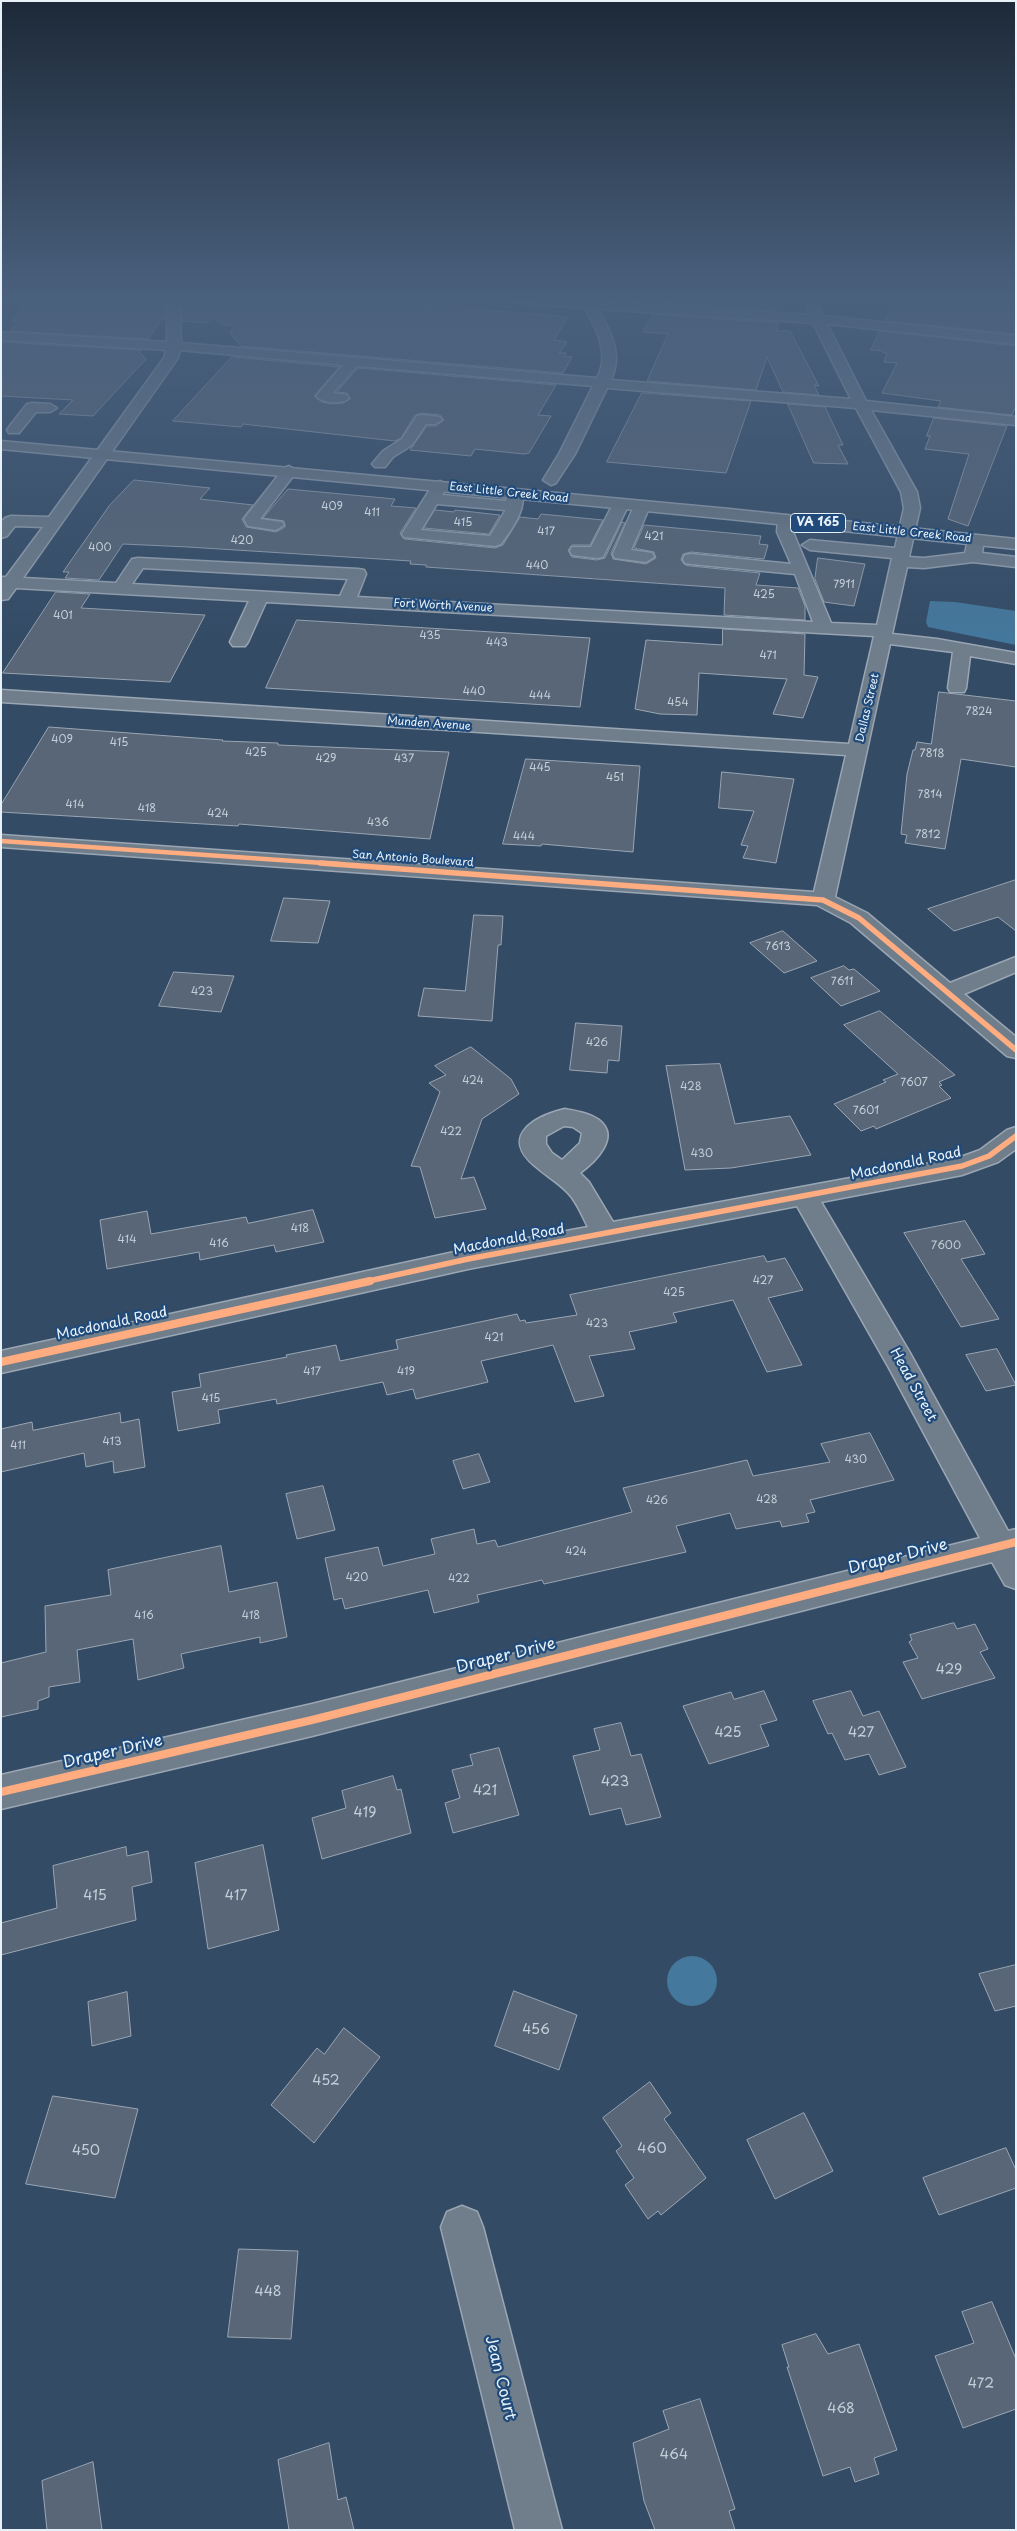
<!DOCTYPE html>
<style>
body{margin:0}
#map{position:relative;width:1017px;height:2531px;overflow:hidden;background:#344b65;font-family:"Playpen Sans",sans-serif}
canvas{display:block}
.frame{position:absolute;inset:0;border:2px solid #e8f1f8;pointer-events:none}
</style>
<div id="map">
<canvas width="1017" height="2531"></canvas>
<div class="frame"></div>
</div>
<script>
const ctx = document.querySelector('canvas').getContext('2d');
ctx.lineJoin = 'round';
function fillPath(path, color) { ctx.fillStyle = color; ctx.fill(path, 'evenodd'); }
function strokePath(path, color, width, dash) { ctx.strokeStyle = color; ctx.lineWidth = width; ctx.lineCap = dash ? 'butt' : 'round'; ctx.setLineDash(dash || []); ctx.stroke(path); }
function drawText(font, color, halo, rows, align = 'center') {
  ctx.font = font + ' "Playpen Sans",sans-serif'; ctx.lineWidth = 4.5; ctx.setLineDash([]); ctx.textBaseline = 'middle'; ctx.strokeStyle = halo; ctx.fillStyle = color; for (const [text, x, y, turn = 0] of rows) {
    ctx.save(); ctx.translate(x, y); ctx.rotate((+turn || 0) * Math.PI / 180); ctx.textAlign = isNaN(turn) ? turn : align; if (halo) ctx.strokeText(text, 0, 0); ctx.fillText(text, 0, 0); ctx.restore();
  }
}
const water = new Path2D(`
 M930,601L955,602L1016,611V645L928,627L926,622Z
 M667 1981a25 25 0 1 1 50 0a25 25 0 1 1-50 0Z`);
const building = new Path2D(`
 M33,296H165V320L162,319L148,339L10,331L18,322L12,321Z
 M181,296H322L568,317L554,340L567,342L559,353H566L564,356L572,357L563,373L241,346L230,333L235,326L221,324L213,317L207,323L182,321Z
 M664,296L772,298L776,311L660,303Z
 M897,296H1016V334L885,321Z
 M653,314L779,323L776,331H790L819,386L814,385L819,395L783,392L767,357L756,390L647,381L668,334L643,332Z
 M880,331L1016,346V405L1012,415L938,407L941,401L882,393L897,363L884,362L887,353H883L884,351L871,350Z
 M1,342L141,350L139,352L146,359L93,416L59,414L73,400L1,396Z
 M232,357L339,367L314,396L322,402L332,404L343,403L350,399L347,393L337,392L358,368L556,385L538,415L551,416L529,453L524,454L475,449L471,456L410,450L427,426H436L444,420L440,415L422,413L415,415L401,438L395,441L243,424L241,427L173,421Z
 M642,393L751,401L726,473L607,462Z
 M788,404L825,407L843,445H838L848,464L814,463Z
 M934,418L1007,426L968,526L948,519L969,454L925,449L930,436H927Z
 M134,480L210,488L200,499L253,505L242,519L246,527L276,532L285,527L284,521L263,518L288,489L395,499L391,506L416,508L400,533L404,539L495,548L503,545L520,517L538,519L541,514L603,520L590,545H572L568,550L572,557L597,560L605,558L622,522L625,523L611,553L613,559L646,564L656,558L654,552L634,548L644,525L761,536L759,544L768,545L764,559L691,552L683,554L681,560L685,565L691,566L760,573L756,585L798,588L805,606V620L724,615L725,588L426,567V565L410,564L411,561L188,547L123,544L99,580L65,578L69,572H63L109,506Z
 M435,510L454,512L455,510L500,515L489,534L424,528Z
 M818,558L865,564L854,606L824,602L815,579Z
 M56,592L90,594L81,608L205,615L170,682L3,673Z
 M297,620L590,638L580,707L266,688Z
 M723,629L805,634L804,675L818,677L803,718L773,714L787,679L699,673L697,715L660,714L635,709L646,640L722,645Z
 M939,692L1016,701V767L961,759L945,849L905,843L907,835L901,834L907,774L913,750H915L917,742L931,744Z
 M49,727L223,740L222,741L278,743V745L449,752L430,839L239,824L238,826L1,812V805Z
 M526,759L640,766L633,852L542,844L541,846L503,844Z
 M722,772L794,779L776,863L743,858L748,846L741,845L754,811L719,808Z
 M1016,880V931L998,917L954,931L928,909Z
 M284,898L330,901L318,943L271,941Z
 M474,915L503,916L501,945H498L492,1021L418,1016L424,988L465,991Z
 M783,931L817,961L784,973L750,943Z
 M844,966L849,970L854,969L880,991L841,1006L811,978Z
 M174,972L234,976L221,1012L159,1006Z
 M880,1011L955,1075L939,1082L942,1085L939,1086L951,1098L876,1129L874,1126L861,1131L834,1104L886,1082L883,1080L898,1074L844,1025Z
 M576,1023L622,1026L619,1061L608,1060L607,1073L570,1070Z
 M471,1047L511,1079L519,1094L482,1119L461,1179L474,1177L486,1209L435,1218L420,1167L411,1166L440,1092L429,1083L446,1075L435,1066Z
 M720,1064L735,1124L790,1116L811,1155L731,1168L685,1170L666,1066Z
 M313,1210L324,1242L276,1252L274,1245L200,1260L199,1252L107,1269L100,1220L147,1211L151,1234L246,1217L248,1223Z
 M965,1221L985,1254L961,1259L999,1319L961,1327L904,1233Z
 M764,1256L767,1262L785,1258L803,1290L768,1298L802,1365L767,1372L733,1300L673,1313L677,1322L629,1332L635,1349L589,1356L604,1396L575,1402L553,1345L481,1361L488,1382L416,1399L413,1389L387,1395L383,1382L277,1404L276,1399L218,1410L220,1423L178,1431L172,1392L201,1387L199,1374L287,1357L286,1355L336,1345L340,1361L398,1349L396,1340L517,1314L520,1321L525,1320L526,1323L577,1315L570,1295Z
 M997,1349L1016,1385L986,1391L966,1355Z
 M120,1413L121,1423L139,1419L145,1467L114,1473L113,1461L86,1467L84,1453L1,1472V1429L32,1422L33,1430Z
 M870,1433L894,1480L810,1500L815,1512L806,1514L809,1522L782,1527L780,1521L736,1529L730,1513L676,1526L686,1552L544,1584L542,1580L477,1595L479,1602L434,1613L428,1590L345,1609L342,1598L334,1600L325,1558L378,1547L383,1566L435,1554L431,1539L474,1529L477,1544L495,1540L498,1547L632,1512L623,1488L747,1460L753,1476L830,1462L821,1444Z
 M479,1454L490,1482L463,1489L453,1461Z
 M323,1486L335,1530L297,1539L286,1494Z
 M221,1546L229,1592L277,1582L287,1637L260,1643V1637L181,1654L184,1668L138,1680L133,1639L77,1650L80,1682L49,1687V1697L38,1701V1709L1,1717V1663L46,1652L45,1606L111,1595L108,1570Z
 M954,1623L957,1629L975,1624L988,1649L980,1652L995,1678L922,1699L903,1662L918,1658L909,1642L912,1640L910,1635Z
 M764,1691L777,1720L760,1725L769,1746L709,1764L683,1706L731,1692L734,1699Z
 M851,1691L863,1716L879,1711L906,1767L879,1775L869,1754L845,1760L832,1733L828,1734L813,1701Z
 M621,1723L631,1756L641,1754L661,1817L626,1825L621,1808L590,1815L573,1756L600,1750L594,1729Z
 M499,1748L519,1815L453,1833L445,1803L460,1798L452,1770L473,1765L470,1755Z
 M393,1776L397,1790L401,1789L411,1833L322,1859L312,1818L346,1808L342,1791Z
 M263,1845L279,1930L208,1949L195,1863Z
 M126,1847L127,1856L148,1851L152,1882L132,1887L136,1920L1,1955V1923L57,1908L53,1866Z
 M1016,1965V2006L995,2011L979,1974Z
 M514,1991L577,2015L559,2070L495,2046Z
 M127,1992L131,2036L92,2046L88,2002Z
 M344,2028L380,2057L314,2143L271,2105L317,2048L324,2054Z
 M650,2082L671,2113L664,2119L706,2178L661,2215L658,2211L648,2219L625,2185L634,2178L616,2151L622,2146L603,2118Z
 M53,2096L138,2109L115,2198L26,2184Z
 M804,2113L833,2171L775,2199L747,2140Z
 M1006,2148L1016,2170V2188L939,2215L923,2178Z
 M239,2249L298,2251L291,2339L228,2337Z
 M992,2302L1016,2359V2409L963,2428L935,2356L974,2343L962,2312Z
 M816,2334L828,2354L859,2344L897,2450L874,2458L879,2474L855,2482L850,2467L823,2476L787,2367H789L782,2345Z
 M700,2399L735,2509L729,2511L735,2530H655L644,2501L633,2443L669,2429L663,2411Z
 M329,2443L338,2500L346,2497L354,2530H289L278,2460Z
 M93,2462L102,2530H47L42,2481Z`);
const minor = new Path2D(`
 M167,296H179L181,343L597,378C610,354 597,330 585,308L487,300L481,296H537L581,300L579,296H591L594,301L810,315L802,296H814L823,316L1016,336V344L827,324L866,401L1016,417V425L871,410L917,492L920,508L909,557L924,558L965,553L968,540L976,535L984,540L982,553L1016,557V567L973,562L924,568L907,567L892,634L937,639L1016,653V664L970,656L966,688L964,692H950L948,688L953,652L890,644L835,897L867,913L950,983L1016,957V972L964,994L1016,1037V1058L1007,1056L851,923L817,905L1,847V835L814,892L846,755L1,702V690L849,744L874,636L266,602L248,642L245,646H233L230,642L249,601L16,588L8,599L1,600V577H6L43,527L15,526L7,536L1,538V522L5,518L11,516L49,517L164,358L166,350L1,340V332L167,342ZM598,309L813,323L851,399L611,380C623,354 611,332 598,309ZM180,350L343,365L316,396C322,403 343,405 349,398L347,395L333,393L357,366L593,386L559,454L543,480L551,485L556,483L575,454L607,388L856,408L901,492L904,508L895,548L810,540L802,545L810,550L892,558L877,625L831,623L793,532L794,520L786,515L778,520L777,532L791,564L691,554L685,555L683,559L685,563L691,564L795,574L813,622L357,597L366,574L364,570L358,569L138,558L132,559L116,583L23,578L178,358ZM143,568L348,579L340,596L132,584Z
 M32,403L50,404L57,408L50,412H36L19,433H9L7,430L9,427L27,404Z
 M422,415L440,417L442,420L435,424H426L412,445L393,457L385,467H375L372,464L383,451L402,439L417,416Z
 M289,466L297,471L260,519L282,522L284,525L276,530L248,526L244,519L284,468Z
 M440,481L448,486L442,495L506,501L508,490H520C530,505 510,532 501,544L495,546L404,537L402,534L432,486ZM437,504L505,510V511L490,536L421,530Z
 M621,499L629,504L603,557L597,558L572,555L570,551L572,547H591L613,504Z
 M642,501L650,506L631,550L652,553L654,557L646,562L615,558L613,554L634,506Z
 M565,1109C576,1111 589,1113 599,1120C621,1137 595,1162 580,1173L589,1182L613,1222L958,1158L980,1150L1007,1130L1016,1127V1149L998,1162L962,1175L821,1202L910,1353L1008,1531L1016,1529V1589L1005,1585L992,1562L312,1736L1,1809V1775L312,1704L980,1538L889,1368L797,1206L468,1269L1,1373V1351L468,1249L588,1227C582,1216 577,1202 568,1193C558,1182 546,1176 535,1166C499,1136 535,1116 565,1109ZM564,1126L573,1127L582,1133L580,1143L562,1160L552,1153L546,1144V1136Z
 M462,2206L477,2212L483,2227L562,2530H515L441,2227L447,2212Z`);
const major = new Path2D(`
 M1,441L729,509L1016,539V549L729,519L1,449Z`);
const cyclewayFar2 = new Path2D(`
 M1,841L338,864`);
const cyclewayFar1 = new Path2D(`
 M320,863L823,900L859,918L1016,1050
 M364,1282L468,1259L962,1166L989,1156L1016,1136`);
const cycleway = new Path2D(`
 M1,1362L370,1281
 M1,1792L312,1720L1016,1542`);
const farStreetnames = [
 ["East Little Creek Road",509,493,6],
 ["East Little Creek Road",912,533,6],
 ["Fort Worth Avenue",443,606,3],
 ["Dallas Street",868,708,-77],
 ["Munden Avenue",429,724,4],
 ["San Antonio Boulevard",413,859,4]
];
const numberNames = [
 ["409",332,507],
 ["411",372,513],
 ["415",463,523],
 ["417",546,532],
 ["421",654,537],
 ["420",242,541],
 ["400",100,548],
 ["440",537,566],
 ["7911",844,585],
 ["425",764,595],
 ["401",63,616],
 ["435",430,636],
 ["443",497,643],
 ["471",768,656],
 ["440",474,692],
 ["444",540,696],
 ["454",678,703],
 ["7824",979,712],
 ["409",62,740],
 ["415",119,743],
 ["425",256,753],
 ["7818",932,754],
 ["429",326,759],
 ["437",404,759],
 ["445",540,768],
 ["451",615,778],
 ["7814",930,795],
 ["414",75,805],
 ["418",147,809],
 ["424",218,814],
 ["436",378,823],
 ["7812",928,835],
 ["444",524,837],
 ["7613",778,947],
 ["7611",842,982],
 ["423",202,992],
 ["426",597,1043],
 ["424",473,1081],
 ["7607",914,1083],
 ["428",691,1087],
 ["7601",866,1111],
 ["422",451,1132],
 ["430",702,1154],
 ["418",300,1229],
 ["414",127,1240],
 ["416",219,1244],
 ["7600",946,1246],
 ["427",763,1281],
 ["425",674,1293],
 ["423",597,1324],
 ["421",494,1338],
 ["417",312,1372],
 ["419",406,1372],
 ["415",211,1399],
 ["413",112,1442],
 ["411",18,1446],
 ["430",856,1460],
 ["428",767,1500],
 ["426",657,1501],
 ["424",576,1552],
 ["420",357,1578],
 ["422",459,1579],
 ["416",144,1616],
 ["418",251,1616]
];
const shields = [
 [818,523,55]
];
const shieldNames = [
 ["VA 165",818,523]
];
const streetNames = [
 ["Macdonald Road",906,1164,-12],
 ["Macdonald Road",509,1240,-11],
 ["Macdonald Road",112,1324,-12],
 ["Head Street",913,1385,61]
];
const nearNumbernames = [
 ["429",949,1670],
 ["425",728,1733],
 ["427",861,1733],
 ["423",615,1782],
 ["421",485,1791],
 ["419",365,1813],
 ["415",95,1896],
 ["417",236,1896],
 ["456",536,2030],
 ["452",326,2081],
 ["460",652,2149],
 ["450",86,2151],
 ["448",268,2292],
 ["472",981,2384],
 ["468",841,2409],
 ["464",674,2455]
];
const nearStreetnames = [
 ["Draper Drive",898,1557,-14],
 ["Draper Drive",506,1656,-14],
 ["Draper Drive",113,1752,-13],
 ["Jean Court",500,2378,76]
];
fillPath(water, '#44789d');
fillPath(building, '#596677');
strokePath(building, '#9aa6b3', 1);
strokePath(minor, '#9aa6b3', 3);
strokePath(major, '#9aa6b3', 3);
fillPath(minor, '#707e8c');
fillPath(major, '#6e7a86');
strokePath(cyclewayFar2, '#ffac80', 4.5);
strokePath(cyclewayFar1, '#ffac80', 5.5);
strokePath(cycleway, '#ffac80', 8);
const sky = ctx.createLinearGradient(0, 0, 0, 650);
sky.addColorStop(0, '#1d2938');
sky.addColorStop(0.46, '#4a617e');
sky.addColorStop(1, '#4a617e00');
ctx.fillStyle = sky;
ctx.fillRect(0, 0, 1017, 650);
drawText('11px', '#e8f1f8', '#1f4a7a', farStreetnames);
drawText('11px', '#c4ced8', null, numberNames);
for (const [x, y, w] of shields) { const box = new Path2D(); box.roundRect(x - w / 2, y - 9.5, w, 19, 4); ctx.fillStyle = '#1f4a7a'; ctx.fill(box); strokePath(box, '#e8f1f8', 1); }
drawText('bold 12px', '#e8f1f8', null, shieldNames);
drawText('14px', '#e8f1f8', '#1f4a7a', streetNames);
drawText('14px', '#c4ced8', null, nearNumbernames);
drawText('16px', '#e8f1f8', '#1f4a7a', nearStreetnames);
</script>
